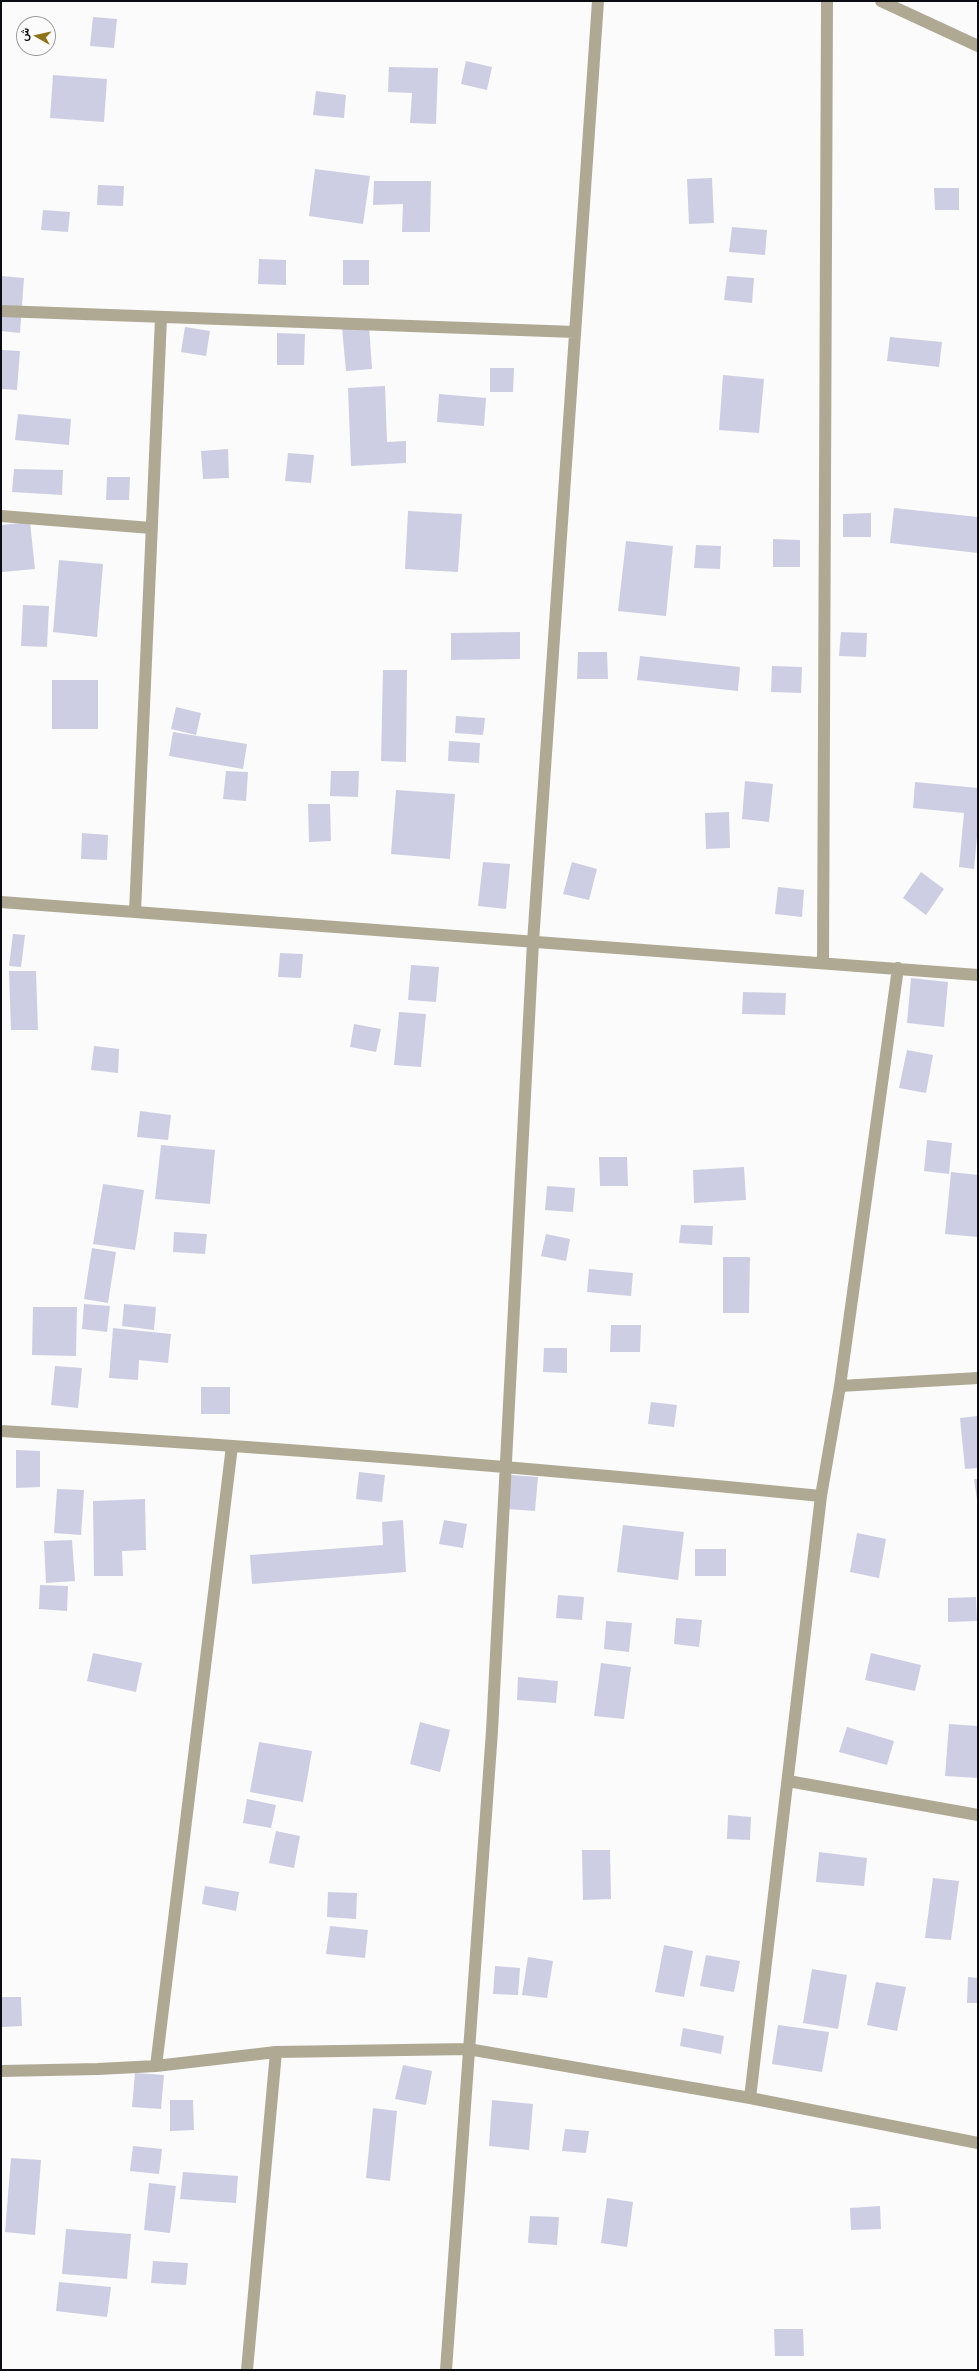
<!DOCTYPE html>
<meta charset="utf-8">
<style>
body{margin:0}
#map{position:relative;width:979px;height:2371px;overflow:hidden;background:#fbfbfb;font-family:"Sofia Sans Condensed",Vazirmatn,sans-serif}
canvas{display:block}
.frame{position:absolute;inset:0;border:2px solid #0b0b12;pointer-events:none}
.north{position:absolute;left:16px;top:16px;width:40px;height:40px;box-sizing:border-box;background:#fbfbfb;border:1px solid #9b9b9e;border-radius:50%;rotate:278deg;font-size:11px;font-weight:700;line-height:16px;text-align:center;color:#0b0b12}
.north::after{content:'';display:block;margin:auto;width:14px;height:18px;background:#8d7317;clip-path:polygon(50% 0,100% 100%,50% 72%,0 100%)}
</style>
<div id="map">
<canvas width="979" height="2371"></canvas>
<div class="frame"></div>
<div class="north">ش</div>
</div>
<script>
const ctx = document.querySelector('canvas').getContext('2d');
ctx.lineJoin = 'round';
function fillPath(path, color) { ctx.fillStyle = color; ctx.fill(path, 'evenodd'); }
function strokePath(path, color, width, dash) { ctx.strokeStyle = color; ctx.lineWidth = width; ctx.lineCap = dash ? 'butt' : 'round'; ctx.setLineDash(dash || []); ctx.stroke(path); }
const building = new Path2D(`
 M93,17L117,19L114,48L90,46Z
 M466,61L492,67L487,90L461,84Z
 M389,67L438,68L436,124L410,123L412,93L388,92Z
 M53,75L107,79L104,122L50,118Z
 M316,91L346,95L344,118L313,115Z
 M315,169L370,176L363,224L309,216Z
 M712,178L714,223L689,224L687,179Z
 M374,181H431L430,232H402L403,204L373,205Z
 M98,185L124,186L123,206L97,205Z
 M934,188H959V210H935Z
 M43,210L70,212L68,232L41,230Z
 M732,227L767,230L765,255L729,252Z
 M259,259L286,260V285L258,284Z
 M343,260H369V285H343Z
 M1,276L24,278L20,333L1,331Z
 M727,276L754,278L752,303L724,300Z
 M369,325L372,369L346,371L342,328Z
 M185,327L210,331L206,356L181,352Z
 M277,333L305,334L304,365H277Z
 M890,337L942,342L939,367L887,361Z
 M2,350L20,351L17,390L1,389Z
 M490,368H514L513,392H490Z
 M723,375L764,379L759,433L719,430Z
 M385,386L387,442L406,441V463L351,466L348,388Z
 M439,394L486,398L484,426L437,422Z
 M18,414L71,419L69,445L15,440Z
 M228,449L229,478L203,479L201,451Z
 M288,453L314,455L311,483L285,481Z
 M14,469L63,470L62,495L12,492Z
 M107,477H130L129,500H106Z
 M894,508L978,517V553L890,543Z
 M408,511L462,514L458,572L405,569Z
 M871,513V537H843V514Z
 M30,522L35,569L2,572L1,525Z
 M773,539L800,540V567H773Z
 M626,541L673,546L666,616L618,611Z
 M696,545L721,546L720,569L694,568Z
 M59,560L103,564L97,637L53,632Z
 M23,605L49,606L47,647L21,646Z
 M520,632V659L451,660V633Z
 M841,632L867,633L866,657L839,656Z
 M578,652H607L608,679H577Z
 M640,656L740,667L738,691L637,680Z
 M772,666L802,667L801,693L771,692Z
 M383,670H407L406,762L381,761Z
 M52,680H98V729H52Z
 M176,707L201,713L196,735L171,729Z
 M456,716L485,718L483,735L455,733Z
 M173,732L247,744L243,769L169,756Z
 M449,741L480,743L479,763L448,761Z
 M226,771L248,772L246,801L223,799Z
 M331,771H359L358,797L330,796Z
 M745,781L773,784L769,822L742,819Z
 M915,782L978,788V826L974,869L959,867L964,813L913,808Z
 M396,790L455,794L450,859L391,854Z
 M308,804H330L331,841L309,842Z
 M729,812L730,848L706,849L705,813Z
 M82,833L108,835L107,860L81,859Z
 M483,862L510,864L506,909L478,906Z
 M572,862L597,869L589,900L563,894Z
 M921,872L944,889L926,915L903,898Z
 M778,887L804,890L802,917L775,914Z
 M13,934L25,935L21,967L9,966Z
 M280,953L303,954L301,978L278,977Z
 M411,965L439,967L436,1002L408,1000Z
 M9,971H36L38,1030H11Z
 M911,978L948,982L944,1027L907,1023Z
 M743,992L786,993L785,1015L742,1014Z
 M399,1012L426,1014L421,1067L394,1065Z
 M354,1024L381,1029L376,1052L350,1047Z
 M94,1046L119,1049L118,1073L91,1070Z
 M907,1050L933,1055L926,1093L899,1088Z
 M140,1111L171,1115L168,1140L137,1137Z
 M927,1140L952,1143L949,1174L924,1171Z
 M161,1145L215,1150L210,1204L155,1199Z
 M599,1157H627L628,1186H600Z
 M744,1167L746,1200L694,1203L693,1170Z
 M951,1172L978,1175V1237L945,1234Z
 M103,1184L144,1190L135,1250L93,1244Z
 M547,1186L575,1188L573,1212L545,1210Z
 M681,1225L713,1226L712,1245L679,1243Z
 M174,1232L207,1234L205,1254L173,1252Z
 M546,1234L570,1239L566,1261L541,1256Z
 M92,1248L116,1252L108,1303L84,1299Z
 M723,1257H750L749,1313H723Z
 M589,1269L633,1273L631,1296L587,1292Z
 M84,1304L110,1306L107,1332L82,1329Z
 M124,1304L156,1307L154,1330L122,1326Z
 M33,1307H77L76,1356L32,1355Z
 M611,1325H641L640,1352H610Z
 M113,1328L171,1334L168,1363L139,1360L138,1380L109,1378Z
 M544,1348H567V1373L543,1372Z
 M55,1366L82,1368L78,1408L51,1405Z
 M201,1387H230V1414H201Z
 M651,1402L677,1405L674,1427L648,1424Z
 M978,1416V1468L965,1469L960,1418Z
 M16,1450L40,1451V1487L16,1488Z
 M359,1472L385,1475L382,1502L356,1499Z
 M511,1475L538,1477L535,1511L508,1509Z
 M974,1479H978V1500H977Z
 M57,1489L84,1490L81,1535L54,1533Z
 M145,1499L146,1550L122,1551L123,1576H94L93,1501Z
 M403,1520L406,1572L252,1584L250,1555L383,1545L382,1522Z
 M444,1520L467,1524L463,1548L439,1544Z
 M623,1525L684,1532L678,1580L617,1572Z
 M857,1533L886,1539L879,1578L850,1572Z
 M72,1540L75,1581L46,1583L44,1541Z
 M695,1549H726V1576H695Z
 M40,1585L68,1586L67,1611L39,1609Z
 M558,1595L584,1597L582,1620L556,1618Z
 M976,1597L977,1621L948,1622V1598Z
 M676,1618L702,1620L699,1647L674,1644Z
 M606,1621L632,1623L629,1652L604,1649Z
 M93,1653L142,1663L136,1692L87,1681Z
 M871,1653L921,1665L915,1691L865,1680Z
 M601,1663L631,1667L624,1719L594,1716Z
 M518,1677L558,1681L556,1703L517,1700Z
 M420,1722L450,1730L440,1772L410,1764Z
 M949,1724L978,1726V1778L945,1776Z
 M847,1727L894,1741L887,1765L839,1752Z
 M259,1742L312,1751L303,1802L250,1792Z
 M247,1799L276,1805L271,1828L243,1823Z
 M728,1815L751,1817L750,1840L727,1839Z
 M276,1831L300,1836L294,1868L269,1863Z
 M582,1850H610L611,1899L583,1900Z
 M819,1852L867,1858L864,1886L816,1882Z
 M933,1878L959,1881L951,1940L925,1938Z
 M205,1886L239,1892L236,1911L202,1904Z
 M328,1892L357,1893L356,1919L327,1917Z
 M330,1926L368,1930L365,1958L326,1954Z
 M664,1945L693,1951L684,1997L655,1992Z
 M706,1955L740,1961L734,1992L700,1986Z
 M528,1957L553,1961L547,1998L522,1995Z
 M495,1966L520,1968L518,1995L493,1994Z
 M812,1969L847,1975L838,2029L803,2023Z
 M968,1977L978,1978V2003H967Z
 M876,1982L906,1987L897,2031L867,2025Z
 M1,1997H21L22,2026L1,2027Z
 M778,2025L829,2032L822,2072L772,2064Z
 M683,2028L724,2036L721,2054L680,2046Z
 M403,2065L432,2071L426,2105L395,2099Z
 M135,2073L164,2075L161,2109L132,2107Z
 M170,2100H193L194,2130L170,2131Z
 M492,2100L533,2104L529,2150L489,2146Z
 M373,2108L397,2111L390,2181L366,2178Z
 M565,2129L589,2131L586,2153L562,2151Z
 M133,2146L162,2149L159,2174L130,2171Z
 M11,2158L41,2160L35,2235L5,2232Z
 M183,2172L238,2176L236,2203L180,2199Z
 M149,2183L176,2186L170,2233L144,2230Z
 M607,2198L633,2202L627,2247L601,2243Z
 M880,2206L881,2229L851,2230L850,2208Z
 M530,2216L559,2217L557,2245L528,2243Z
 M66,2229L131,2234L127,2279L62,2274Z
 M153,2261L188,2263L186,2285L151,2283Z
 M59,2282L111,2287L107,2317L56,2311Z
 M774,2329H803L804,2356H775Z`);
const minor = new Path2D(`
 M881,1L978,46
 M1,311L575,332
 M1,516L151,528
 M1,902L978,975
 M135,912L161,318
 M823,963L827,1
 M840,1386L978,1378
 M1,1431C275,1447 548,1469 821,1496
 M788,1781L978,1815
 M156,2066L232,1446
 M1,2071L98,2069L156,2066L276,2052L468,2049L750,2098L978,2143
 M750,2098L821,1496L840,1386L898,968
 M247,2370L276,2052
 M446,2370L492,1731L533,942L598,1`);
fillPath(building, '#cdcee3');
strokePath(minor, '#afa994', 12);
</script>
